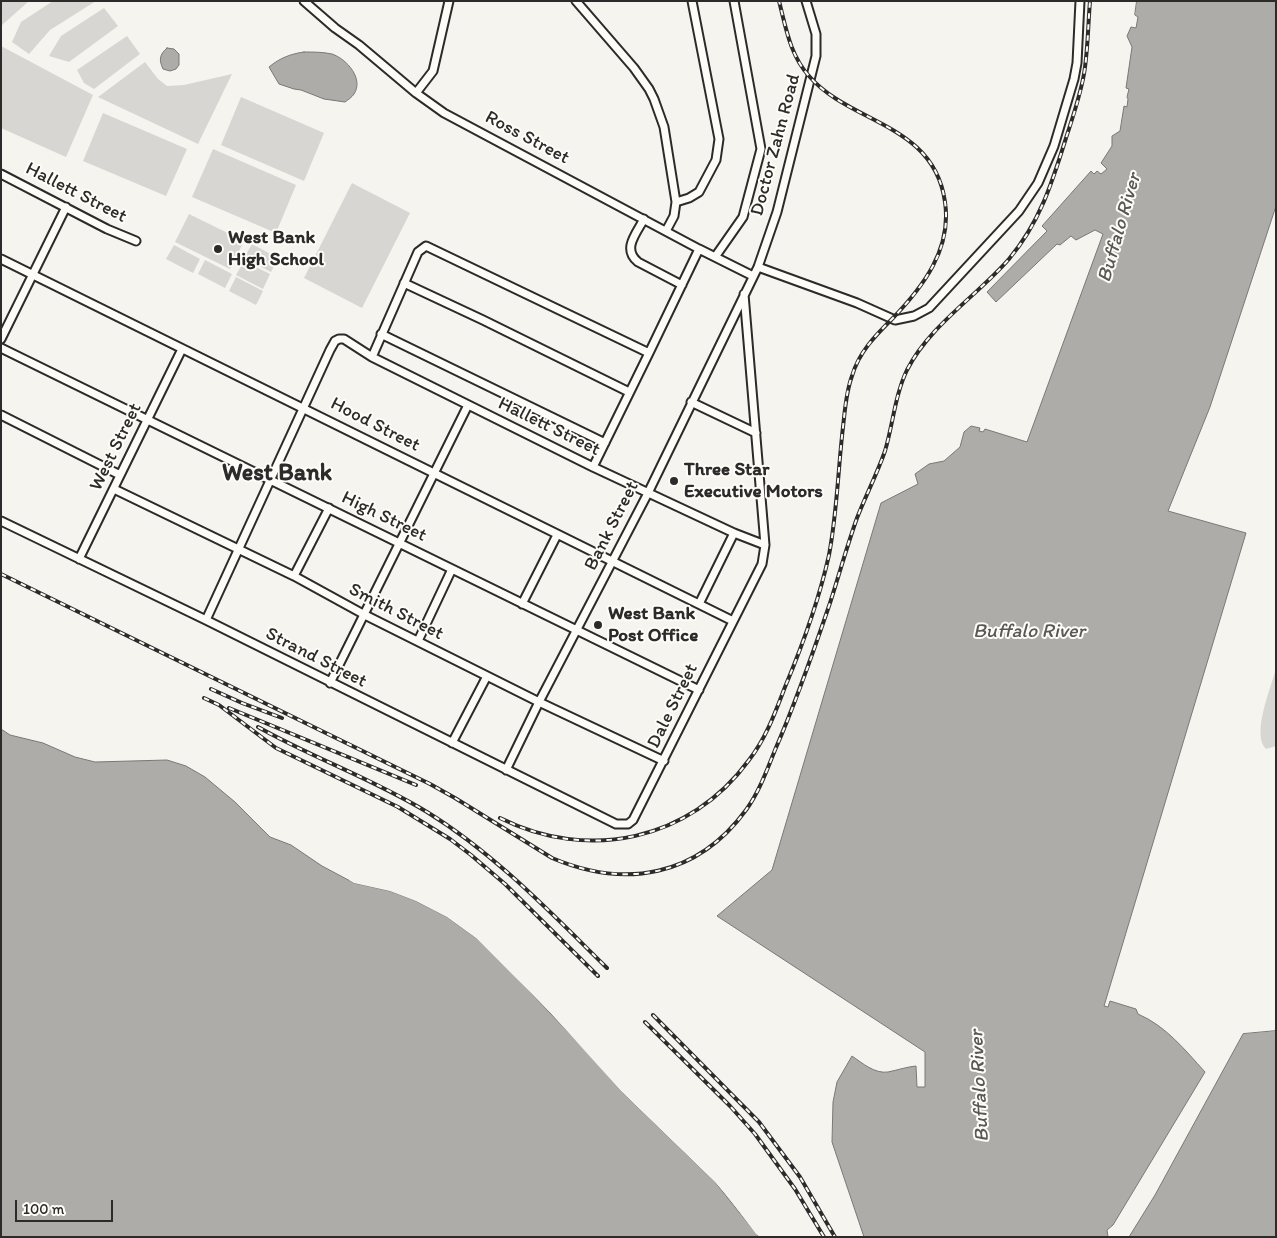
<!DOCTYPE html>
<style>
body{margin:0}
#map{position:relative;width:1277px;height:1238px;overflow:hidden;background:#f5f4ef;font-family:Itim,sans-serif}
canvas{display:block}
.frame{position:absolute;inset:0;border:2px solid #2b2b2b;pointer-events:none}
.scale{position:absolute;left:15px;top:1200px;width:98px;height:22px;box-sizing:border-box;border:2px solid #2b2b2b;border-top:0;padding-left:6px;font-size:15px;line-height:18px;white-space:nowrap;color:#2b2b2b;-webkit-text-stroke:4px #fdfcf7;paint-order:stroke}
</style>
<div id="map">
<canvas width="1277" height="1238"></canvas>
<div class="frame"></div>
<div class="scale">100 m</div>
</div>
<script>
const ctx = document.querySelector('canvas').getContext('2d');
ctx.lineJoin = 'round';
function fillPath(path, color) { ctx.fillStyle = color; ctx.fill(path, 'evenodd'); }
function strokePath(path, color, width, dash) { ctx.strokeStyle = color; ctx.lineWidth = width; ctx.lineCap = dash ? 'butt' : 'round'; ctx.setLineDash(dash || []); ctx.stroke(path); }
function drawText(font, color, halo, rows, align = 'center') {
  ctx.font = font + ' Itim,sans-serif'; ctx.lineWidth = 4; ctx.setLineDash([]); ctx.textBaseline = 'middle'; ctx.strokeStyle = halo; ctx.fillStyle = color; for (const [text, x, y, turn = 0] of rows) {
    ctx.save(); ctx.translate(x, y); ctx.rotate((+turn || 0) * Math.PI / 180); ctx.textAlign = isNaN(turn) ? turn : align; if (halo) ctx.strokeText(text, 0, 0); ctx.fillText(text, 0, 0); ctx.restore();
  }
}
const green = new Path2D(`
 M1,1H29L1,26Z
 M53,1H96L50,30L29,54L12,42L21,22Z
 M104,8L118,26L69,62L49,56L61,36Z
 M127,36L140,54L94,89L84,83L77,70Z
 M1,46L93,95L66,157L1,128Z
 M145,62L158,79L167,86L184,85L232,74L198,144L98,97Z
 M241,97L324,133L304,181L221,145Z
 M103,113L187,149L166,196L83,161Z
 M213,149L296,185L276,233L192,197Z
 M352,183L410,213L362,308L304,278Z
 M189,214L244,241L230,269L175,242Z
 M252,244L278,258L271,272L244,258Z
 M174,245L200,259L193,273L166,259Z
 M205,260L232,274L225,288L198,274Z
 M244,261L270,274L263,289L236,275Z
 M236,277L263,291L256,305L229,291Z
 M1276,669V746L1266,749C1251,735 1271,687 1276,669Z`);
const water = new Path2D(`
 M1137,1H1276V206L1210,407L1168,511L1246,533L1104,1006L1108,1007L1110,1001L1136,1009L1138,1014C1166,1026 1185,1050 1205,1072L1113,1225L1107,1230L1108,1237H864L832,1142L833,1102L837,1082L852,1056C862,1063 875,1074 888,1072C898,1070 906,1067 916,1066L917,1087H925V1052L717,916L772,870L881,503L918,484L915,474L929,464L944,461L960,447L964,432L971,426L980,428L979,431L983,432L985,429L1027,442L1103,234L1095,230L1076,240L1071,236L1060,245L1057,244L996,302L987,292L1047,231L1042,226L1091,171L1094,174L1097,171L1101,174L1107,169L1101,163L1112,146V136L1120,131L1124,106L1127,107L1128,99L1127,97L1129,89L1126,88L1132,47L1127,36L1131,27L1136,28L1138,17L1135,15Z
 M167,48L174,49L179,54V65L176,69L170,71L163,69C159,60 159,55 167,48Z
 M304,52C313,52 323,52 332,54C347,59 364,79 354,94C352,97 348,100 345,102L324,99L301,90L294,89L279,84L269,67C280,58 290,54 304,52Z
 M1,729L10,735L43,743L75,757L95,762L167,760L186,766L205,777L235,802L270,837L291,845L322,866L354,883L390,891L416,901L447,917L476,938L514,975L587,1052L621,1091L715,1182L759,1237H1Z
 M1276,1031V1237H1129L1155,1195L1243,1034Z`);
const pier = new Path2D(`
 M349,878L373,886L391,889L417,898L449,915L478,936L551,1010L623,1089L717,1180L731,1196L761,1237L756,1234L729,1198L715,1182L621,1091L549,1011L476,938L447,917L416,901L390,891L354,883L349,880Z`);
const minor = new Path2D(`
 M304,1L335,28L359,45L416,93L444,113L699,249L753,276
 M576,1L634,68L649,89L654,99L664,127L676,202L674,216L666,231
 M416,93L433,71L449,1
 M1,174L107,229L136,241
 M676,202L689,198L699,192L716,160L719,139L692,1
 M644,219C636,234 622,249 638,262L682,285
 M715,257L743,217L761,149L734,1
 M1,259L733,621
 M758,267L857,303L895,320L914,316L929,308L1019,211L1038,183L1054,146L1074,79L1077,63L1080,1
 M404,283L483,320L629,392
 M381,334L605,443
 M1,339L66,207
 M1,348L699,690
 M372,357L418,252L426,246L649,353
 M691,402L756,433
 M1,415L120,475
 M593,467L649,353L699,249
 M114,489L294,576L365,615L539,702L664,761
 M1,521L206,620L616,824H628L633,820L762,564L765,545L744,294
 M79,559L182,349
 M294,576L329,508
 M522,604L557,535
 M699,604L734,533
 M206,620L330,350L335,341L339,339H344L372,357L593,467L734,533L765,545
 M418,641L452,569
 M330,683L468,405
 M452,743L487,676
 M506,770L539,702L648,493L758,267L777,212L816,56V34L806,1`);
const rail = new Path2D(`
 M1,574L430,784L455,798L552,858C625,889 697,877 746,810C759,792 767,770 775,750C796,702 813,653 830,603C839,575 847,546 857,518C866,495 877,474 885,451C893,424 895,395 907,370C930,325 977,296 1009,259C1040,222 1052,183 1066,138C1073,117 1080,96 1084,74C1088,50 1088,25 1090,1
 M211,689L242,703L282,718
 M204,698L219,705L276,748L398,807L450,839L471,855L505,884L598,976
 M229,708L416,785
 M258,727C313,758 373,779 427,812C495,854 550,912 607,968
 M500,818C588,862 690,841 749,760C766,738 775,713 785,687C803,644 819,600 829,555C837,513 838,470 843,427C845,410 846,392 852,376C859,352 875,336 892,319C923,287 952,249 945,202C934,123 850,124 809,76C790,55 786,28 779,1
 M653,1015L759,1122L800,1177L835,1237
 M645,1022L730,1106L755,1134L795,1189L824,1237`);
const markers = [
 [218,249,5,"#2b2b2b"],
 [674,481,5,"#2b2b2b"],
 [598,625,5,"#2b2b2b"]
];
const streetNames = [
 ["Ross Street",527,138,28],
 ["Doctor Zahn Road",776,145,-75],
 ["Hallett Street",76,193,27],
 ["Hood Street",375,425,27],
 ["Hallett Street",549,427,26],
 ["West Street",116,447,-64],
 ["High Street",384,517,26],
 ["Bank Street",612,526,-63],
 ["Smith Street",396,612,27],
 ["Strand Street",316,658,27],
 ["Dale Street",673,706,-64]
];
const poiNames = [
 ["West Bank",228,238],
 ["High School",228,260],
 ["Three Star",684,470],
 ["Executive Motors",684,492],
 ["West Bank",608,614],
 ["Post Office",608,636]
];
const waterNames = [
 ["Buffalo River",1120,228,-74],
 ["Buffalo River",1029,632],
 ["Buffalo River",980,1086,-93]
];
const districtNames = [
 ["West Bank",277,474]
];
fillPath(green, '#d7d6d2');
fillPath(water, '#adaca9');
strokePath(water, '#797877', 1);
fillPath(pier, '#f5f4ef');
strokePath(minor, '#2b2b2b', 11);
strokePath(minor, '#fdfcf7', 7);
strokePath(rail, '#2b2b2b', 4);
strokePath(rail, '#fdfcf7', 2, [5.5]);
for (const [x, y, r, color] of markers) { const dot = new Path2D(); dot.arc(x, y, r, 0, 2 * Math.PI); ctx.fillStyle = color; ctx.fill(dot); strokePath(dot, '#fdfcf7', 2); }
drawText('19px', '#2b2b2b', '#fdfcf7', streetNames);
drawText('bold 19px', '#2b2b2b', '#fdfcf7', poiNames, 'left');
drawText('italic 20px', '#585857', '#fdfcf7', waterNames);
drawText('bold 24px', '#2b2b2b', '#fdfcf7', districtNames);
</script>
